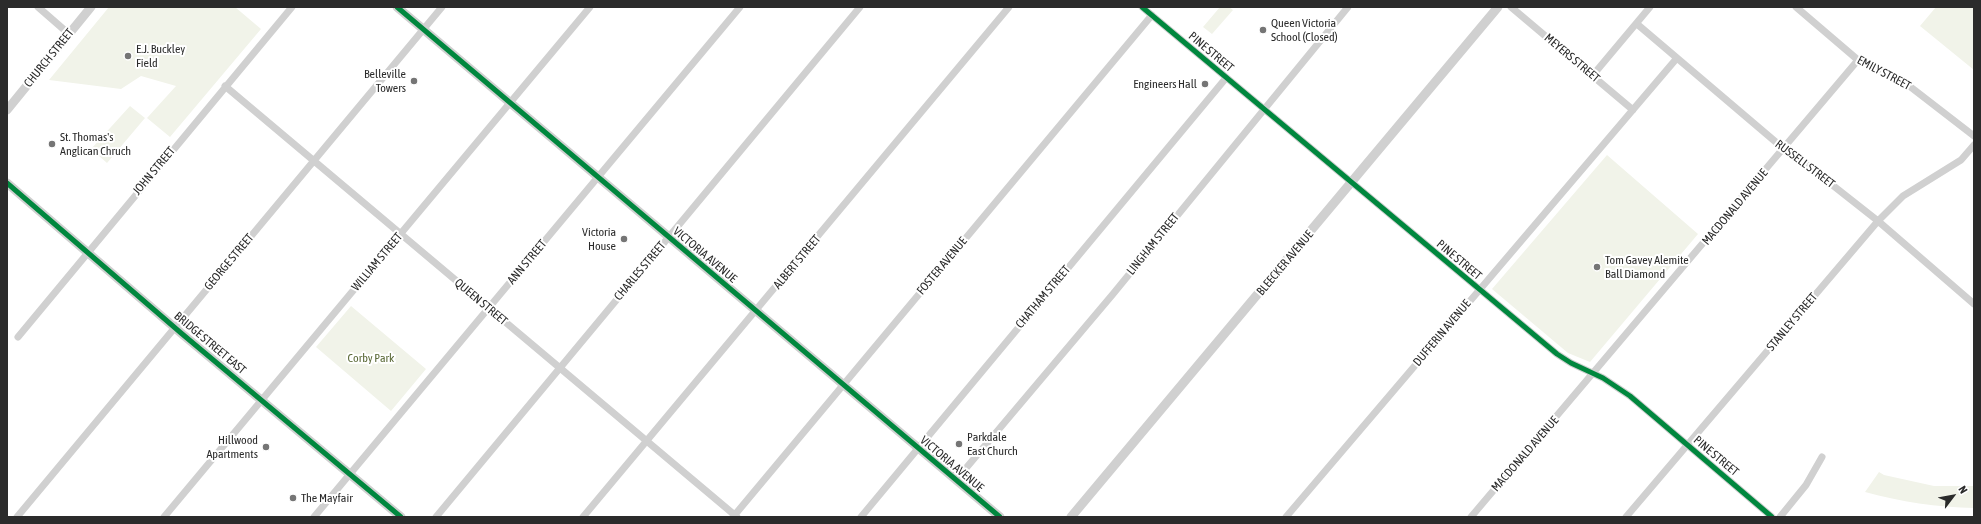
<!DOCTYPE html>
<style>
body{margin:0}
#map{position:relative;width:1981px;height:524px;overflow:hidden;background:#fff;font-family:"Asap Condensed",sans-serif}
canvas{display:block}
.frame{position:absolute;inset:0;border:8px solid #2b2b2b;pointer-events:none}
.north{position:absolute;left:1933px;top:476px;width:40px;height:40px;-webkit-text-stroke:3px #fff;paint-order:stroke;rotate:58deg;font-size:11px;font-weight:700;line-height:16px;text-align:center;color:#2b2b2b}
.north::after{content:'';display:block;margin:auto;width:14px;height:18px;background:#2b2b2b;clip-path:polygon(50% 0,100% 100%,50% 72%,0 100%)}
</style>
<div id="map">
<canvas width="1981" height="524"></canvas>
<div class="frame"></div>
<div class="north">N</div>
</div>
<script>
const ctx = document.querySelector('canvas').getContext('2d');
ctx.lineJoin = 'round';
function fillPath(path, color) { ctx.fillStyle = color; ctx.fill(path, 'evenodd'); }
function strokePath(path, color, width, dash) { ctx.strokeStyle = color; ctx.lineWidth = width; ctx.lineCap = dash ? 'butt' : 'round'; ctx.setLineDash(dash || []); ctx.stroke(path); }
function drawText(font, color, halo, rows, align = 'center') {
  ctx.font = font + ' "Asap Condensed",sans-serif'; ctx.lineWidth = 4; ctx.setLineDash([]); ctx.textBaseline = 'middle'; ctx.strokeStyle = halo; ctx.fillStyle = color; for (const [text, x, y, turn = 0] of rows) {
    ctx.save(); ctx.translate(x, y); ctx.rotate((+turn || 0) * Math.PI / 180); ctx.textAlign = isNaN(turn) ? turn : align; if (halo) ctx.strokeText(text, 0, 0); ctx.fillText(text, 0, 0); ctx.restore();
  }
}
const green = new Path2D(`
 M109,7H235L261,29L170,137L147,118L176,86L141,76L121,89L49,80Z
 M1220,7H1229L1233,10L1212,34L1203,27Z
 M1936,7H1974V70L1920,26Z
 M130,106L145,118L107,163L91,149Z
 M1607,155L1698,234L1590,362L1568,353L1492,289Z
 M351,306L426,369L391,411L316,347Z
 M1879,472L1884,475L1934,486H1974V508C1937,507 1901,502 1865,492Z`);
const minor = new Path2D(`
 M38,7L69,34
 M1142,7L1557,354L1571,363L1603,378L1630,396L1772,517
 M1511,7L1633,110
 M1796,7L1858,60L1908,85L1974,136
 M1637,24L1784,149L1793,154L1878,221L1974,304
 M1593,75L1650,7
 M225,86L737,517
 M18,337L292,7
 M956,480L1113,294L1348,7
 M17,517L442,7
 M164,517L590,7
 M314,517L740,7
 M436,517L860,7
 M583,517L1009,7
 M733,517L1152,15
 M861,517L1226,78
 M1286,517L1677,58
 M1471,517L1858,60
 M1626,517L1878,221L1903,196L1961,160L1974,145
 M1780,517L1806,485L1822,457`);
const tertiary = new Path2D(`
 M397,7L1000,517
 M7,110L91,7
 M7,183L181,333L401,517
 M1071,517L1498,7`);
const cycleway = new Path2D(`
 M397,7L1000,517
 M1142,7L1557,354L1571,363L1603,378L1630,396L1772,517
 M7,183L181,333L401,517`);
const markers = [
 [1263,30,4,"#757575"],
 [128,56,4,"#757575"],
 [414,81,4,"#757575"],
 [1205,84,4,"#757575"],
 [52,144,4,"#757575"],
 [624,239,4,"#757575"],
 [1597,267,4,"#757575"],
 [959,444,4,"#757575"],
 [266,447,4,"#757575"],
 [293,498,4,"#757575"]
];
const poiNames = [
 ["Queen Victoria",1271,23],
 ["School (Closed)",1271,37],
 ["E.J. Buckley",136,49],
 ["Field",136,63],
 ["Belleville",406,74,"right"],
 ["Towers",406,88,"right"],
 ["Engineers Hall",1197,84,"right"],
 ["St. Thomas's",60,137],
 ["Anglican Chruch",60,151],
 ["Victoria",616,232,"right"],
 ["House",616,246,"right"],
 ["Tom Gavey Alemite",1605,260],
 ["Ball Diamond",1605,274],
 ["Parkdale",967,437],
 ["East Church",967,451],
 ["Hillwood",258,440,"right"],
 ["Apartments",258,454,"right"],
 ["The Mayfair",301,498]
];
const streetNames = [
 ["PINE STREET",1211,52,40],
 ["CHURCH STREET",49,58,-51],
 ["MEYERS STREET",1572,58,40],
 ["EMILY STREET",1884,73,28],
 ["RUSSELL STREET",1805,164,37],
 ["JOHN STREET",154,171,-50],
 ["MACDONALD AVENUE",1735,207,-50],
 ["LINGHAM STREET",1153,244,-51],
 ["VICTORIA AVENUE",705,255,40],
 ["PINE STREET",1459,260,40],
 ["GEORGE STREET",229,262,-50],
 ["WILLIAM STREET",377,262,-50],
 ["ANN STREET",527,262,-50],
 ["ALBERT STREET",797,262,-50],
 ["BLEECKER AVENUE",1285,263,-50],
 ["FOSTER AVENUE",942,266,-50],
 ["CHARLES STREET",640,271,-50],
 ["CHATHAM STREET",1043,297,-50],
 ["QUEEN STREET",481,302,40],
 ["STANLEY STREET",1792,322,-50],
 ["DUFFERIN AVENUE",1442,333,-50],
 ["BRIDGE STREET EAST",210,343,40],
 ["MACDONALD AVENUE",1525,454,-49],
 ["PINE STREET",1716,456,40],
 ["VICTORIA AVENUE",952,464,40]
];
const parkNames = [
 ["Corby Park",371,358]
];
fillPath(green, '#f1f3e9');
strokePath(minor, '#d0d0d0', 7);
strokePath(tertiary, '#d0d0d0', 9);
strokePath(cycleway, '#00873e', 5);
for (const [x, y, r, color] of markers) { const dot = new Path2D(); dot.arc(x, y, r, 0, 2 * Math.PI); ctx.fillStyle = color; ctx.fill(dot); strokePath(dot, '#fff', 1.5); }
drawText('12px', '#2b2b2b', '#fff', poiNames, 'left');
drawText('12px', '#2b2b2b', '#fff', streetNames);
drawText('12px', '#5a6937', '#fff', parkNames);
</script>
